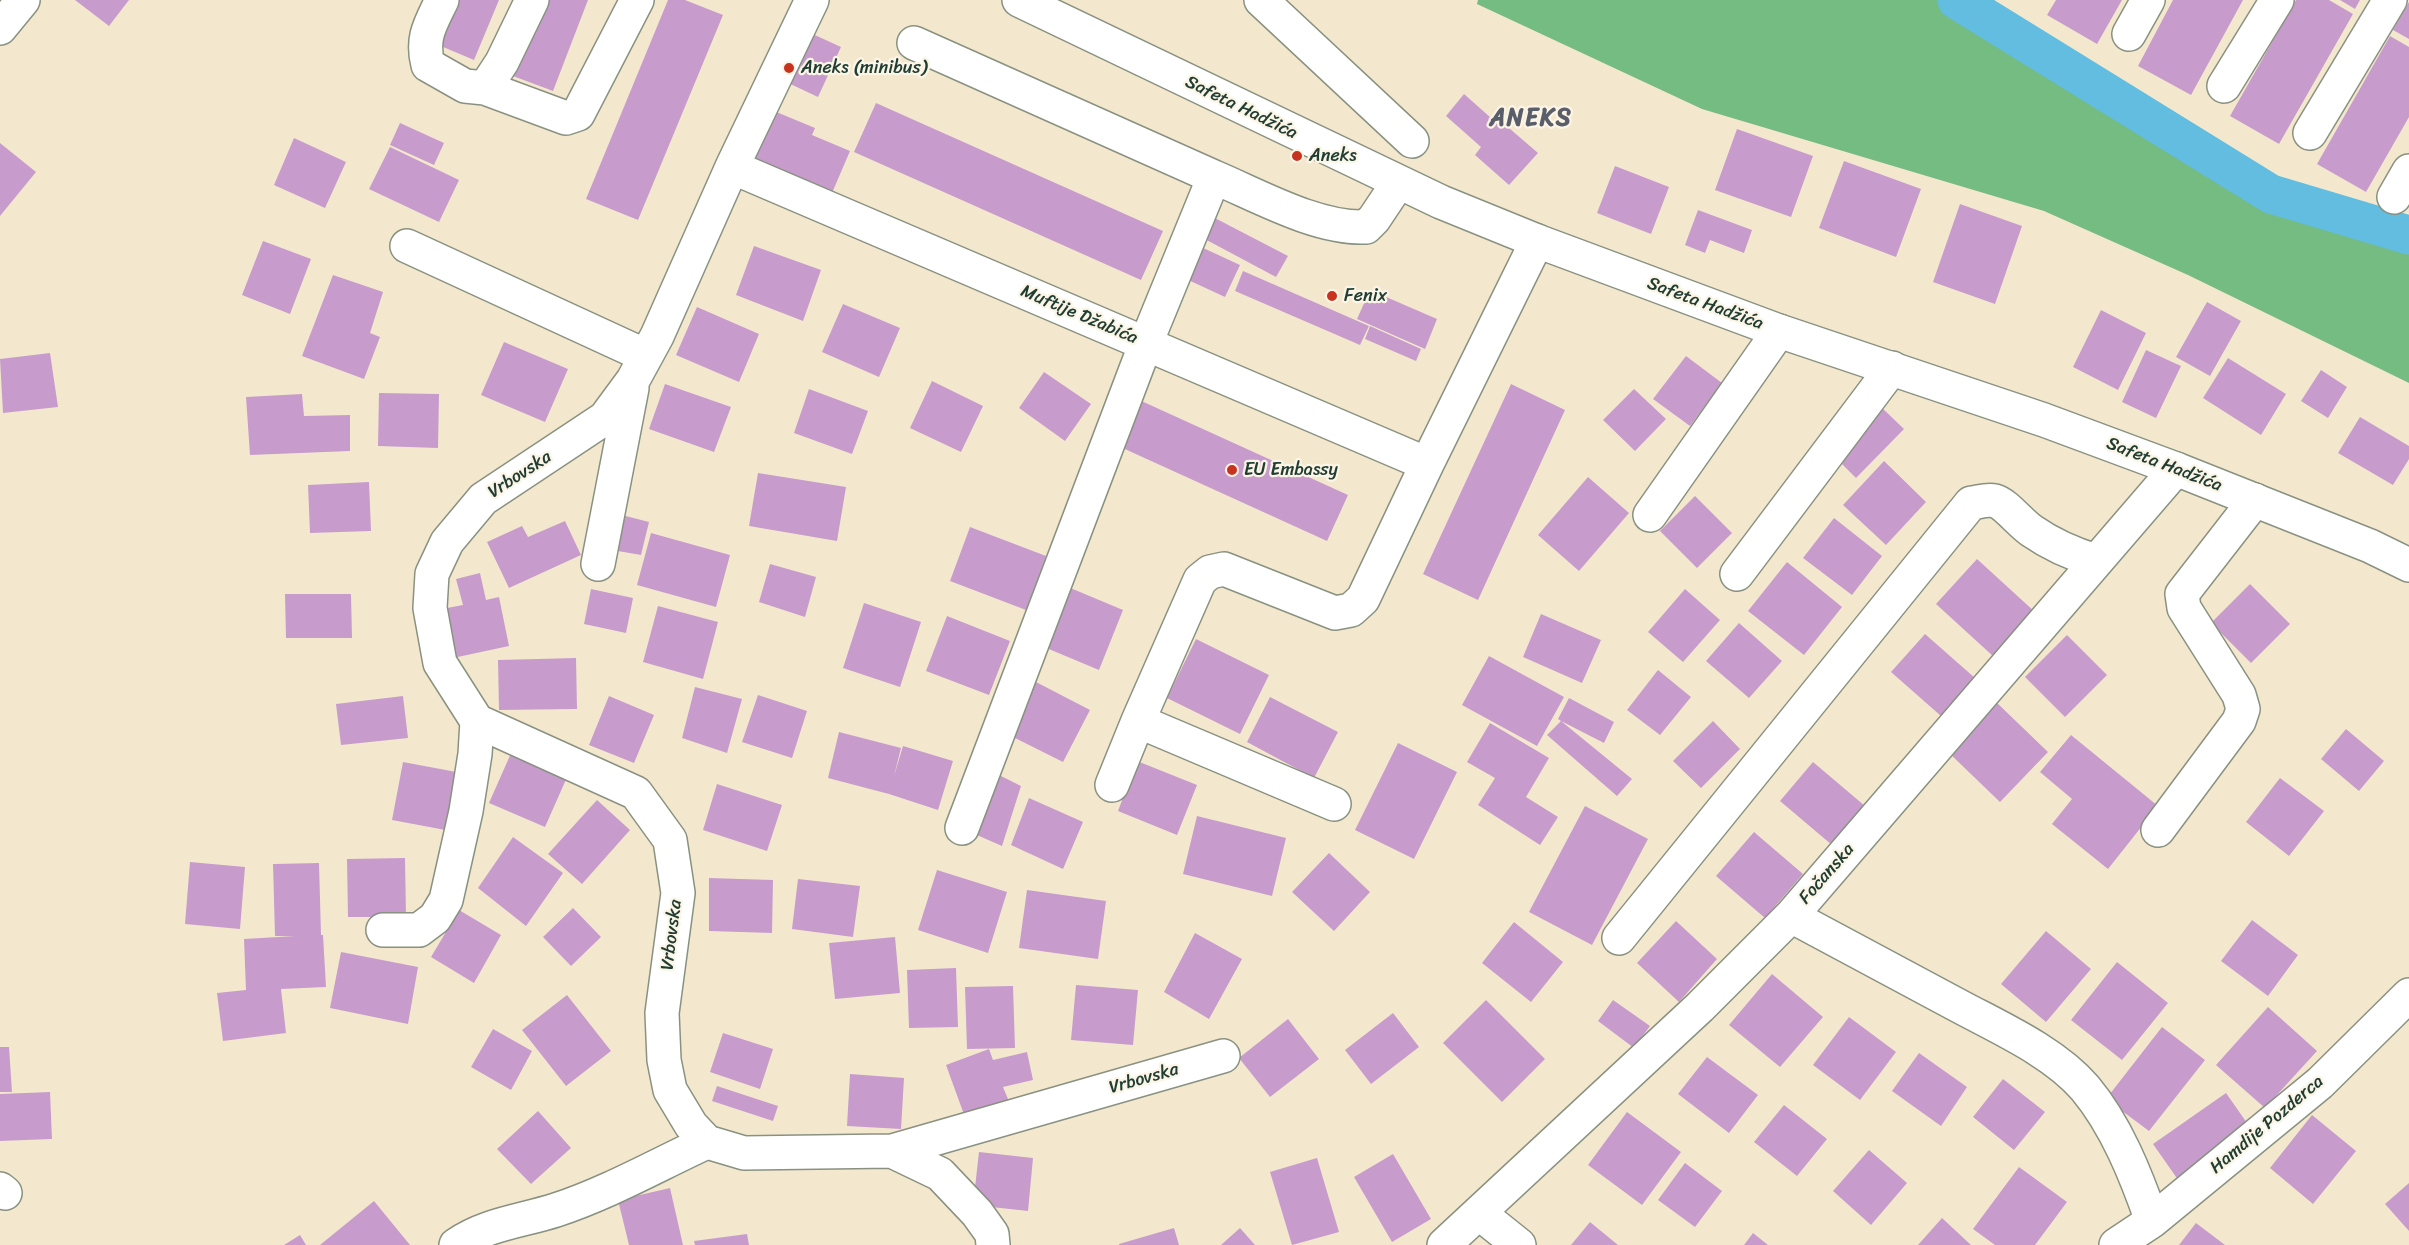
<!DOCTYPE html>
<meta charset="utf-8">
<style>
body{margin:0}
canvas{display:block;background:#f3e8ce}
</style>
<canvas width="2409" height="1245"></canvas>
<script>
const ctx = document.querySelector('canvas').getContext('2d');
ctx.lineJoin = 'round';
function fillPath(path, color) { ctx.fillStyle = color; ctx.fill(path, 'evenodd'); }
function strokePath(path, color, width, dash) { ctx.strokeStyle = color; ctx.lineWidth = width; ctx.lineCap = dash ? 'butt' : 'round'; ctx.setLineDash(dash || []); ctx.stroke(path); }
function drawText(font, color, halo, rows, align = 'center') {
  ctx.font = font + ' Sriracha,sans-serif'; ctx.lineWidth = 4.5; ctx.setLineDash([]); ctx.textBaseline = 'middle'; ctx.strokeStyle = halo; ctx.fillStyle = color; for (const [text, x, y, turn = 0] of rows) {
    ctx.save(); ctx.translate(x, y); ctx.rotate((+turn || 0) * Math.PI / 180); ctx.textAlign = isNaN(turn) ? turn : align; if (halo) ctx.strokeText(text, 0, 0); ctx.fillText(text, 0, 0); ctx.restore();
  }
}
const forest = new Path2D(`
 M1478,0H1993L2277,176L2409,218V383L2188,275L2044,211L1702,109L1477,4Z`);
const canal = new Path2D(`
 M1957,0L2271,194L2409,235`);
const building = new Path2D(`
 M75,0H129L109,26Z
 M454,0H499L474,60L436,44Z
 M542,0H588L553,91L513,76Z
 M668,0H685L723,15L638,220L586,199Z
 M2056,0H2122L2097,44L2047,15Z
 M2173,0H2243L2191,95L2138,66Z
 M2296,0H2329L2353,14L2279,144L2230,116Z
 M2340,0H2360L2355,9Z
 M2409,2V39L2393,30Z
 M806,31L841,47L818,97L784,81Z
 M2390,36L2409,47V117L2366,192L2317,164Z
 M1464,94L1499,125L1502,122L1538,153L1509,185L1475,155L1481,147L1446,116Z
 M876,103L1163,231L1141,280L854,152Z
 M774,111L815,128L812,135L850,151L829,200L753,160Z
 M400,123L444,143L434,165L390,145Z
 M1737,129L1813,156L1791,217L1715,190Z
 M294,138L346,162L325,208L274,185Z
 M0,143L36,172L0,216Z
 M390,147L459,180L439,222L369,189Z
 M1844,161L1921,189L1896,257L1819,228Z
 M1615,166L1669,187L1651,234L1597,213Z
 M1960,204L2022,226L1995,304L1933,282Z
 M1698,210L1752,230L1744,253L1710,240L1705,253L1685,245Z
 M1211,216L1288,256L1276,277L1201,237Z
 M263,241L311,259L290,314L242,295Z
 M754,246L821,270L803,321L736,295Z
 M1201,247L1240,265L1225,297L1186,279Z
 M1243,271L1369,326L1360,345L1235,291Z
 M333,275L383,292L370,333L380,337L364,379L302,356Z
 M1370,290L1437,319L1425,349L1357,319Z
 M2207,302L2241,321L2210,376L2176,357Z
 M843,304L900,328L879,377L822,352Z
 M697,307L759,334L739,382L676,355Z
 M2101,310L2146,333L2118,390L2073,367Z
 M1370,326L1421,349L1416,361L1365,339Z
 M504,342L568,369L545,422L481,395Z
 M2146,350L2181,366L2156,418L2122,402Z
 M50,353L58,407L3,413L0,359Z
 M1686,356L1722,383L1690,426L1653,399Z
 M2228,358L2286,394L2261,435L2203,398Z
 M2321,370L2347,387L2328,418L2301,401Z
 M1044,372L1091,404L1065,441L1019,408Z
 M932,381L983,406L961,452L910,428Z
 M665,384L731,407L714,452L649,429Z
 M1511,384L1565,410L1478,600L1423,574Z
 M809,389L868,411L852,454L794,433Z
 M1634,389L1666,419L1635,451L1603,420Z
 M379,393L439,394L438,448L378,446Z
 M302,394L304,416L350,415V451L250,455L246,397Z
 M1137,399L1348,495L1327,541L1116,445Z
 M1879,405L1904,429L1856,478L1832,454Z
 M2360,417L2409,446V459L2393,485L2338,453Z
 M1884,461L1926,502L1886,545L1843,505Z
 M758,473L846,487L837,541L749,526Z
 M1588,477L1629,513L1579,571L1538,535Z
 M369,482L371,531L310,533L308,485Z
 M1695,496L1732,533L1697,568L1660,531Z
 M618,514L649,522L641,555L612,550Z
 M1834,518L1882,556L1852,595L1803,558Z
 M565,521L581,555L509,588L487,542L522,526L528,537Z
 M970,527L1046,556L1026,610L950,581Z
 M651,533L730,555L716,607L637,585Z
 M1977,559L2035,612L1994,657L1936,604Z
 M1787,562L1842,607L1804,655L1748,611Z
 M770,564L816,577L805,617L759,602Z
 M480,573L486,600L499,597L509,646L453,658L442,609L463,605L456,579Z
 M2250,584L2290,624L2251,663L2211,623Z
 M1068,587L1123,610L1099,670L1044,647Z
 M591,589L633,598L626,633L584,624Z
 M1685,589L1720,620L1683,662L1648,632Z
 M285,594H351L352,638H286Z
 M864,603L921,622L900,687L843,668Z
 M658,606L718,622L703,679L643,662Z
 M1541,614L1601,640L1582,683L1523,657Z
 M947,616L1010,641L989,695L926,671Z
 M1739,623L1782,661L1749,698L1706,661Z
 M1925,634L1975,678L1941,716L1891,672Z
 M2067,635L2107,675L2065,717L2025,677Z
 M1196,639L1269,675L1240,734L1167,698Z
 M1489,656L1564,697L1537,746L1462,705Z
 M576,658L577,709L499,710L498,660Z
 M1658,670L1691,697L1660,735L1627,710Z
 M1036,682L1090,710L1063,762L1009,735Z
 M695,687L742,699L727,753L682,738Z
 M758,695L807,711L792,758L742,742Z
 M403,696L408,738L341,745L336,704Z
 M609,696L654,715L634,763L589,745Z
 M1270,697L1338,732L1314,778L1247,742Z
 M1569,698L1614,722L1604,743L1561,721L1632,779L1617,796L1547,735L1561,721L1558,719Z
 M1995,701L2048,752L2000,802L1947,751Z
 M1713,721L1740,749L1701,788L1673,761Z
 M1490,723L1549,758L1526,797L1558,817L1540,845L1478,805L1495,778L1467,762Z
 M2346,729L2384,761L2359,791L2321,759Z
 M839,732L901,748L894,776L903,746L953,761L938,810L889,794L828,778Z
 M2071,735L2158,806L2108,869L2052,824L2072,799L2040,772Z
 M1398,743L1457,772L1414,859L1355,830Z
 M512,751L568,775L545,827L489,803Z
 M1137,761L1197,785L1177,835L1118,811Z
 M403,762L467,774L456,832L392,820Z
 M1813,762L1865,806L1832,845L1780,801Z
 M991,771L1021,786L1002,846L970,832Z
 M2280,778L2324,811L2289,856L2246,822Z
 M717,784L782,805L767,851L703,830Z
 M1029,798L1083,822L1063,869L1011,845Z
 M597,800L630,830L582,884L548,854Z
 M1585,806L1648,839L1592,945L1529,912Z
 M1197,816L1286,838L1272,896L1183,874Z
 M1754,832L1803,874L1765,918L1716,876Z
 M513,837L563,873L526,926L478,888Z
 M1329,853L1370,892L1334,931L1292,892Z
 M405,858L406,917H348L347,859Z
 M190,862L245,867L240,929L185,924Z
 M319,863L321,935H323L326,987L281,989L286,1033L223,1041L217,993L246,990L244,939L295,936H275L273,864Z
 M937,870L1007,892L988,953L918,930Z
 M709,878L773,880L772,933L709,931Z
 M798,879L860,886L853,937L792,929Z
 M1027,890L1106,901L1098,959L1019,948Z
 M573,908L601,937L571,966L543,937Z
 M459,910L501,935L474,983L431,957Z
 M2252,920L2298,955L2268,996L2221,961Z
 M1676,921L1717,959L1679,1002L1637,963Z
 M1514,922L1563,962L1531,1002L1482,963Z
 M2046,931L2091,969L2046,1022L2001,984Z
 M1195,933L1242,959L1209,1019L1164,992Z
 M895,937L900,993L835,999L829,943Z
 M341,952L418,967L408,1024L330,1008Z
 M2117,962L2168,1003L2122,1060L2071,1020Z
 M956,968L958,1027L909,1028L907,970Z
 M1772,974L1823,1017L1780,1067L1729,1025Z
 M1076,985L1138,990L1133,1045L1071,1040Z
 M1013,986L1015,1048L967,1049L965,987Z
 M567,995L611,1051L566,1086L522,1030Z
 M1486,1000L1545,1059L1502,1102L1443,1043Z
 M1613,1000L1650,1026L1634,1048L1598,1021Z
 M2268,1007L2317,1051L2265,1108L2216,1065Z
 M1393,1013L1419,1047L1371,1084L1345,1050Z
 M1849,1017L1896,1052L1860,1100L1813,1065Z
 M1288,1019L1319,1059L1270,1097L1239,1058Z
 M2162,1027L2205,1060L2149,1131L2106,1099Z
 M493,1029L532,1051L511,1090L471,1067Z
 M723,1033L773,1049L760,1089L710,1072Z
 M0,1047H9L12,1092H0Z
 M989,1049L993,1060L1027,1052L1033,1080L1003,1087L1010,1104L966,1120L946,1065Z
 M1919,1053L1967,1087L1941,1126L1892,1091Z
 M1707,1057L1758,1095L1729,1133L1678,1094Z
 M850,1074L904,1078L901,1129L847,1126Z
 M2003,1079L2045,1112L2014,1150L1973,1117Z
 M717,1086L778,1106L773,1121L712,1101Z
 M50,1092L52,1139L0,1141V1094Z
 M2226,1093L2254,1133L2181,1184L2153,1144Z
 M1784,1105L1827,1139L1797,1176L1754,1142Z
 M538,1111L571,1148L531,1184L497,1149Z
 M1627,1112L1681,1152L1642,1205L1588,1165Z
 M2312,1115L2356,1151L2313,1204L2270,1168Z
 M1869,1150L1907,1183L1871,1225L1833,1191Z
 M979,1152L1033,1158L1028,1211L973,1205Z
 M1393,1154L1431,1219L1392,1242L1354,1177Z
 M1317,1158L1339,1232L1292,1245L1270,1172Z
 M1685,1163L1722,1191L1695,1227L1658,1200Z
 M2019,1167L2067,1202L2035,1245H1995L1973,1229Z
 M2409,1183V1231L2385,1204Z
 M670,1188L683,1245H629L618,1200Z
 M374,1201L410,1245H320Z
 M1942,1218L1971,1245H1918Z
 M1590,1222L1618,1245H1571Z
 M2196,1223L2225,1245H2179Z
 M1174,1228L1179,1245H1119V1244Z
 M1240,1228L1255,1245H1221Z
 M1753,1233L1768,1245H1744Z
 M747,1234L749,1245H695L694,1241Z
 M300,1235L306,1245H284Z`);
const minor = new Path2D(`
 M442,0C430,25 421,38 428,65L465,86L485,88L502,62L532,0
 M812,0L732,167L657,336L633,380L605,418L483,499L447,542L432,574L430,608L440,663L477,721L636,793L670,840L678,893L662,1013L664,1060L670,1090L691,1125L707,1142L744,1153L892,1151L940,1174L977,1213L992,1234L993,1245
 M1261,0L1412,141
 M0,28L23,0
 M2129,34L2148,0
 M914,43L1214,177
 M2224,86L2277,0
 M485,88L566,118L578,114L637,0
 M2310,133L2390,0
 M732,167L1427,464
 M2394,197L2409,171
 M407,246L646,356
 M1650,515L1779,331
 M598,564L632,388
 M1737,574L1892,368
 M1138,721L1334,804
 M1112,785L1138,721L1200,580L1210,572L1224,569L1335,613L1351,610L1363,599L1427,464L1537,241
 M962,828L1146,343L1214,177C1259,196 1317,229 1366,227L1374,219L1398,183
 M2158,830L2239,721L2243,709L2239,695L2184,608L2182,594L2255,500
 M1791,916C1847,946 1903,976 1959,1006C2000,1028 2054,1052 2085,1088C2116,1125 2136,1175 2152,1221
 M383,930H419L435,918L446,900L466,811L475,754L477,721
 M1619,938L1971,503C1979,502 1987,499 1995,501C2006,504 2021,524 2032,531C2052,545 2073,554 2096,561
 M892,1151L1223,1056
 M0,1189L5,1193
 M1479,1213L1519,1245
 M456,1245C486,1224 522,1221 556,1210C608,1193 657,1165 707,1142
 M1444,1245L1700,1007L1791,916L2176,469
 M2116,1245L2152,1221L2320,1083L2409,995`);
const major = new Path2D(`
 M1019,0L1441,202L1537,241L1779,331L2044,420L2176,469L2370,546L2409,565`);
const markers = [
 [789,68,6,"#c8321e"],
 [1297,156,6,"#c8321e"],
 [1332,296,6,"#c8321e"],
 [1232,470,6,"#c8321e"]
];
const poiNames = [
 ["Aneks (minibus)",801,68],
 ["Aneks",1309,156],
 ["Fenix",1344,296],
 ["EU Embassy",1244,470]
];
const streetNames = [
 ["Safeta Hadžića",1241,108,26],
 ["Safeta Hadžića",1705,304,20],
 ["Muftije Džabića",1079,315,23],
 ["Safeta Hadžića",2164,465,21],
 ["Vrbovska",520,475,-33],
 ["Fočanska",1827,874,-49],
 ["Vrbovska",672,935,-83],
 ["Vrbovska",1144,1079,-16],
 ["Hamdije Pozderca",2267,1125,-40]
];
const districtNames = [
 ["ANEKS",1531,119]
];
fillPath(forest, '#74bc81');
strokePath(canal, '#62bde0', 39);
fillPath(building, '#c79ccd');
strokePath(minor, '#899281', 36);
strokePath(major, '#899281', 36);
strokePath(minor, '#fff', 33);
strokePath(major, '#fff', 33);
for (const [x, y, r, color] of markers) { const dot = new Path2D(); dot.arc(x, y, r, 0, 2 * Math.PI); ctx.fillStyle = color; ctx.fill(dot); strokePath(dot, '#fcf5e5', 2); }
drawText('18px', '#1f3d34', '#fcf5e5', poiNames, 'left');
drawText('18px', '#1f3d34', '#fcf5e5', streetNames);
ctx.letterSpacing = '1.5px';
drawText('bold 24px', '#5a5e6a', '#fcf5e5', districtNames);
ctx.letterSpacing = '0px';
</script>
